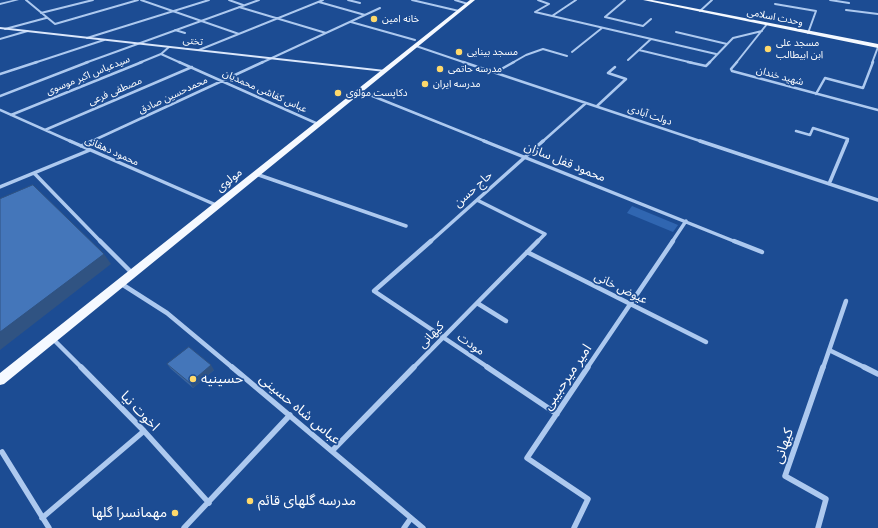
<!DOCTYPE html>
<meta charset="utf-8">
<style>
body{margin:0}
canvas{display:block;background:#1c4c93}
</style>
<canvas width="878" height="528"></canvas>
<script>
const ctx = document.querySelector('canvas').getContext('2d');
ctx.lineJoin = 'round';
function fillPath(path, color) { ctx.fillStyle = color; ctx.fill(path, 'evenodd'); }
function strokePath(path, color, width, dash) { ctx.strokeStyle = color; ctx.lineWidth = width; ctx.lineCap = dash ? 'butt' : 'round'; ctx.setLineDash(dash || []); ctx.stroke(path); }
function drawText(font, color, halo, rows, align = 'center') {
  ctx.font = font + ' "Golos Text","Noto Sans Arabic",sans-serif'; ctx.lineWidth = 3.5; ctx.setLineDash([]); ctx.textBaseline = 'middle'; ctx.strokeStyle = halo; ctx.fillStyle = color; for (const [text, x, y, turn = 0] of rows) {
    ctx.save(); ctx.translate(x, y); ctx.rotate((+turn || 0) * Math.PI / 180); ctx.textAlign = isNaN(turn) ? turn : align; if (halo) ctx.strokeText(text, 0, 0); ctx.fillText(text, 0, 0); ctx.restore();
  }
}
const green = new Path2D(`
 M632,206L678,225L673,232L627,213Z`);
const minorFar4 = new Path2D(`
 M26,0L55,24L138,0
 M141,0L239,34
 M229,0L243,5
 M348,0L360,3
 M412,0L459,11
 M455,0L468,4
 M538,0L549,4L535,12L716,54
 M625,0L605,17L643,26L651,19
 M830,0L849,3
 M319,2L365,15
 M775,4L816,11L808,33
 M239,7L326,33
 M846,10L878,14
 M700,11L712,0
 M41,13L93,0
 M552,16L576,0
 M351,22L415,40
 M5,29L46,18
 M175,30L185,33
 M676,32L727,44
 M87,38L209,0
 M416,46L466,63
 M199,50L323,0
 M639,50L693,63
 M572,52L602,28
 M161,54L181,63
 M628,60L651,39
 M34,63L104,40
 M85,63L259,0
 M139,63L161,54L169,47
 M261,63L380,8
 M512,63L526,55L543,49L567,56
 M709,63L733,38L762,31
 M736,63L767,24
 M872,63L878,47`);
const minorFar3 = new Path2D(`
 M179,62L318,124
 M463,62L703,142
 M688,62L706,66L710,62
 M737,62L731,69L732,71L878,110
 M615,67L608,73L626,79
 M496,72L514,62
 M0,74L37,62
 M360,91L487,142
 M816,94L825,78L863,88L873,62
 M0,96L88,62
 M597,106L626,79
 M0,110L72,142
 M11,115L142,62
 M45,130L192,67
 M796,131L810,135L813,128L848,139L847,142
 M90,142L263,62
 M542,142L586,103`);
const minorFar2 = new Path2D(`
 M70,141L216,205
 M484,141L736,242
 M700,141L878,200
 M81,146L92,141
 M34,173L101,242
 M256,174L406,226
 M829,184L847,141
 M0,187L90,150
 M477,200L545,234L537,242
 M430,242L543,141
 M672,242L686,221`);
const minorFar1 = new Path2D(`
 M100,241L132,273
 M431,241L374,291L489,368
 M734,241L762,252
 M527,252L706,342
 M120,283L167,313L233,368
 M477,303L506,321
 M52,338L82,368
 M829,350L866,368
 M413,368L538,241
 M587,368L673,241
 M823,368L846,301`);
const minor = new Path2D(`
 M81,367L144,431L209,503
 M232,367L423,528
 M487,367L557,414
 M864,367L878,374
 M332,451L414,367
 M2,452L49,528
 M42,518L144,431
 M184,528L290,415
 M404,528L411,518
 M574,528L588,499L527,458L588,367
 M818,528L826,499L785,476L823,367`);
const tertiary = new Path2D(`
 M13,0H19L0,5V3Z
 M27,30L29,31L28,32L0,40V38Z`);
const secondary = new Path2D(`
 M0,27L385,70L387,71L385,72L0,29Z`);
const primary = new Path2D(`
 M470,0H475L4,384L0,385V373Z
 M643,0H652L878,44V48Z`);
const wall = new Path2D(`
 M167,364L214,370L193,388L171,369Z`);
const shadedWall = new Path2D(`
 M104,254L111,264L0,350V332Z
 M211,365L214,370L193,388L190,383Z`);
const building = new Path2D(`
 M33,185L104,254L0,332V199Z
 M189,347L211,365L190,383L167,364Z`);
const markers = [
 [374,19,4,"#ffd96b"],
 [768,49,4,"#ffd96b"],
 [459,52,4,"#ffd96b"],
 [440,69,4,"#ffd96b"],
 [425,84,4,"#ffd96b"],
 [338,93,4,"#ffd96b"],
 [193,379,4,"#ffd96b"],
 [250,501,4,"#ffd96b"],
 [175,513,4,"#ffd96b"]
];
const farStreetnames = [
 ["وحدت اسلامی",775,17,11],
 ["تختی",193,41,6],
 ["سیدعباس اکبر موسوی",88,75,-22],
 ["شهید خندان",780,76,15],
 ["مصطفی فرعی",115,91,-23],
 ["عباس کفاشی محمدیان",265,91,24],
 ["محمدحسین صادق",173,95,-25],
 ["دولت آبادی",650,115,18],
 ["محمود دهقانی",112,151,24]
];
const farPoinames = [
 ["خانه امین",382,19],
 ["مسجد علی",776,43],
 ["ابن ابیطالب",776,55],
 ["مسجد بینایی",467,52],
 ["مدرسه حاتمی",448,69],
 ["مدرسه ایران",433,84],
 ["دکاپست مولوی",346,93]
];
const streetNames = [
 ["محمود قفل سازان",565,162,22],
 ["مولوی",229,180,-39],
 ["حاج حسن",473,189,-42],
 ["عیوض خانی",621,288,26],
 ["کیهانی",431,335,-46],
 ["مودت",471,344,34]
];
const nearStreetnames = [
 ["امیر میرحبیبی",567,377,-56],
 ["عباس شاه حسینی",300,409,40],
 ["اخوت نیا",140,411,46],
 ["کیهانی",783,446,-71]
];
const nearPoinames = [
 ["حسینیه",201,379],
 ["مدرسه گلهای قائم",258,501],
 ["مهمانسرا گلها",167,513,"right"]
];
fillPath(green, '#3066b1');
strokePath(minorFar4, '#adc9ef', 2);
strokePath(minorFar3, '#adc9ef', 2.5);
strokePath(minorFar2, '#adc9ef', 3.5);
strokePath(minorFar1, '#adc9ef', 4.5);
strokePath(minor, '#adc9ef', 5.5);
fillPath(tertiary, '#adc9ef');
fillPath(secondary, '#dbe7fb');
fillPath(primary, '#f5f9ff');
fillPath(wall, '#3a65a0');
fillPath(shadedWall, '#305382');
fillPath(building, '#4476ba');
strokePath(building, '#305382', 1);
for (const [x, y, r, color] of markers) { const dot = new Path2D(); dot.arc(x, y, r, 0, 2 * Math.PI); ctx.fillStyle = color; ctx.fill(dot); strokePath(dot, '#1c4c93', 1.5); }
drawText('10px', '#fff', '#1c4c93', farStreetnames);
drawText('10px', '#fff', '#1c4c93', farPoinames, 'left');
drawText('12px', '#fff', '#1c4c93', streetNames);
drawText('14px', '#fff', '#1c4c93', nearStreetnames);
drawText('14px', '#fff', '#1c4c93', nearPoinames, 'left');
</script>
